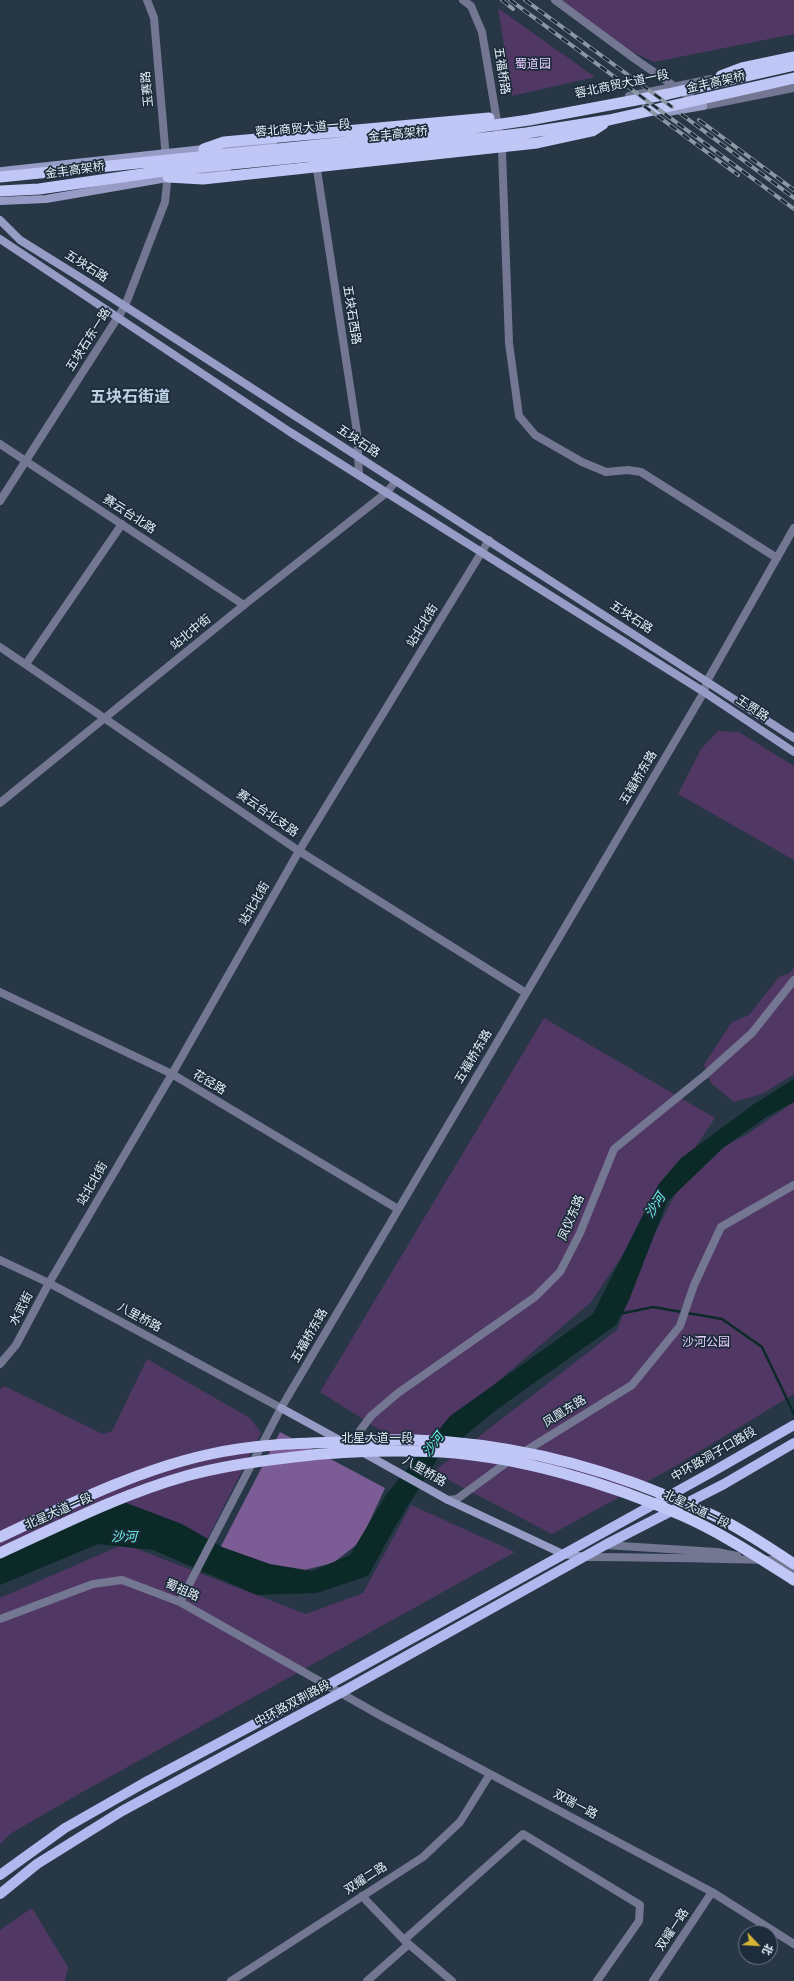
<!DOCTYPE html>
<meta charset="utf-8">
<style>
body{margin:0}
#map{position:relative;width:794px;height:1981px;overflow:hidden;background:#273746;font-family:Jost,"Noto Sans SC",sans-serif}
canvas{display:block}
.north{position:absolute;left:738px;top:1925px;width:40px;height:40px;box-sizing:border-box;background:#1d2c3b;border:1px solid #6d7a87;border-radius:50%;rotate:115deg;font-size:11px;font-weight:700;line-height:16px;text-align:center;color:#e5eff8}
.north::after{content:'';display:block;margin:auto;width:14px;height:18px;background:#d6b534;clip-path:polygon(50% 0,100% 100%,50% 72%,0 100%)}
</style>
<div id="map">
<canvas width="794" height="1981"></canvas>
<div class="north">北</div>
</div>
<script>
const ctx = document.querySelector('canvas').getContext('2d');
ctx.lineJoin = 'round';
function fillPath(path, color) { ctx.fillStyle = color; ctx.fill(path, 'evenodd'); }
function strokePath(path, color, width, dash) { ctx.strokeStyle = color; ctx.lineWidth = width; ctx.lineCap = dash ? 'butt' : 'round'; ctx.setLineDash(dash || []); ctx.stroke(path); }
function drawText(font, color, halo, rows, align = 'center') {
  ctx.font = font + ' Jost,"Noto Sans SC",sans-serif'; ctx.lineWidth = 3.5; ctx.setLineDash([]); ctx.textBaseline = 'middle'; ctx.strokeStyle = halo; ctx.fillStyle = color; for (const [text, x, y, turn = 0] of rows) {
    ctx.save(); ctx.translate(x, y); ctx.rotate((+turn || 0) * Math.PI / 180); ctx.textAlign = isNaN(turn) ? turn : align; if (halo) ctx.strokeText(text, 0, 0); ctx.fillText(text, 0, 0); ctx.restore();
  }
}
const green = new Path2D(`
 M560,0H794V34L654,62L632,52Z
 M498,8L595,77L512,96Z
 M718,731L739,732L794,766V860L678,794L701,749Z
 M794,967V1074L762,1094L734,1102L711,1083L704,1065L731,1023L749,1015L779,977L790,973Z
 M544,1018L715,1118L591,1302L415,1452L320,1392Z
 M794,1102V1394L672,1468L552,1534L433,1472L617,1330L655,1233L677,1191L725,1146L746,1135Z
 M147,1359L250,1418L261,1433L207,1540L136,1519L0,1568V1389L4,1386L103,1434L112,1431Z
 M411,1505L515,1552L77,1795L10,1834L0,1844V1598L124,1544L306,1614L363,1593Z
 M32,1908L68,1967L65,1981H0V1930Z`);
const forest = new Path2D(`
 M280,1432L385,1488L360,1542L333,1563L304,1570L267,1571L219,1550Z`);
const water = new Path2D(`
 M794,1079V1102L766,1117L723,1148L667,1202L629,1300L616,1325L496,1410L438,1458L396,1525L368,1576L317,1593L257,1595L153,1550L98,1544L0,1585V1548L113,1498L182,1524L222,1547L270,1564L312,1571L350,1555L386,1495L450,1416L593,1314L658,1185L681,1158L754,1104Z`);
const stream = new Path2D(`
 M619,1314L653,1307L722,1319L762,1347L794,1414`);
const minor = new Path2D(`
 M147,0L154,18L166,159
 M463,0L471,6L482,32L502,151L509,343L519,416L535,435L582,462L606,472L628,470L641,472L777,558
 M555,0L635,59L703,106L794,88
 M629,96L711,79
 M316,163L357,432L359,475
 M0,444L244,605
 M0,501L125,306L165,202L168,173
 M0,647L299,851L526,993
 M26,664L122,524
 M707,681L794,528
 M350,1444L371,1416L398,1393L535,1297L560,1272L580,1233L614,1149L705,1075L752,1033L794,980
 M448,1500L457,1499L506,1463L632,1385L680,1326L694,1285L721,1227L794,1185
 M605,1545L717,1552L737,1556
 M585,1557C649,1557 713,1559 777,1560L788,1563
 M778,1564L794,1572
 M180,1602L281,1408
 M0,1619L93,1584L122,1580L180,1602L383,1717L712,1892L794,1944
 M362,1896L404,1940L452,1981
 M404,1940L523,1834L640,1905L639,1921L597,1981
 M231,1981L423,1857L460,1822L490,1774
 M367,1981L409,1944
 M653,1981L712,1892`);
const tertiary = new Path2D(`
 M0,803L244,605L386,493L396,481
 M0,992L172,1074L398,1209
 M0,1260L49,1283L281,1408L704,692L707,681
 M0,1364L16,1345L49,1283L172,1074L299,851L489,540`);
const secondary = new Path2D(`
 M668,112L703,106
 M2,171L204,149L273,144
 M189,175L227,170
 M0,201L46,199L173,177
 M0,220L20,240L89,283L794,738
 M0,239L290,432L704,692L794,752
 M281,1408L343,1442
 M362,1452L448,1500L563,1554L585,1557`);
const primary = new Path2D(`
 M0,1875L65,1828L144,1783L328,1685L712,1472L794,1425
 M0,1894L37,1864L122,1811L342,1692L605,1545L724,1484L794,1443`);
const trunk = new Path2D(`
 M721,76L742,68L794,57
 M204,149L224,142L489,118
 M0,177L446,132L529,120L668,94L794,65
 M168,177L203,179L537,143L592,131L603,124
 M0,191L39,189L170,170L425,145L526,133L609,120L794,78
 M0,1537C66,1506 135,1471 206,1455C253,1444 301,1443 348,1442C371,1441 393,1439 416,1440C502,1443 585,1462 665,1495C686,1504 709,1512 730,1524C752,1536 773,1550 794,1564
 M0,1553C61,1525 122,1494 186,1476C222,1466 258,1461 294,1457C343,1451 393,1450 441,1452C521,1457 608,1483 681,1515C720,1532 758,1557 794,1580`);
const rail = new Path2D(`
 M502,0L513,9
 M510,0L794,209
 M525,0L672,107
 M644,106L738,175
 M681,114L794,198
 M699,120L794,190`);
const parkNames = [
 ["蜀道园",533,65],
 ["沙河公园",706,1343]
];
const streetNames = [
 ["五福桥路",501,71,81],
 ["金丰高架桥",716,83,-13],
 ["蓉北商贸大道一段",622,85,-12],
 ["玉赛路",148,89,-95],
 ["蓉北商贸大道一段",303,129,-5],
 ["金丰高架桥",398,135,-6],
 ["金丰高架桥",75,171,-8],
 ["五块石路",86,267,32],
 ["五块石西路",351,315,81],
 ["五块石东一路",89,340,-58],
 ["五块石路",358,442,33],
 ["赛云台北路",129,515,33],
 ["五块石路",631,618,33],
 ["站北北街",423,626,-59],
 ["站北中街",191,633,-39],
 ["王贾路",752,709,33],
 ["五福桥东路",639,778,-59],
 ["赛云台北支路",267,814,35],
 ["站北北街",255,904,-60],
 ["五福桥东路",474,1057,-59],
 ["花径路",209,1083,31],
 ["站北北街",93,1184,-60],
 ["凤仪东路",572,1218,-67],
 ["水武街",22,1309,-62],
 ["八里桥路",139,1318,28],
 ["五福桥东路",310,1336,-60],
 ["凤凰东路",565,1412,-32],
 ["北星大道一段",377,1439],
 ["中环路洞子口路段",714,1455,-30],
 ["八里桥路",424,1472,30],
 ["北星大道一段",696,1510,26],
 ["北星大道一段",59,1512,-24],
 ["蜀祖路",182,1591,24],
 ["中环路双荆路段",293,1704,-28],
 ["双瑞一路",575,1805,28],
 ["双耀二路",366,1879,-33],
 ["双耀一路",673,1930,-56]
];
const waterNames = [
 ["沙河",656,1206,-57],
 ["沙河",434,1445,-53],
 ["沙河",124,1538,1]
];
const districtNames = [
 ["五块石街道",130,398]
];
fillPath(green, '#513764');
fillPath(forest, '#7b5c94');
fillPath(water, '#0b2a27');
strokePath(stream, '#0b2a27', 2.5);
strokePath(minor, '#737792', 8);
strokePath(tertiary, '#737792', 8);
strokePath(secondary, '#969cc6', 8);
strokePath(primary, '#b1b8ef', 10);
strokePath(trunk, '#c0c6f6', 11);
strokePath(rail, '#8b98a4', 4);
strokePath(rail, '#1d2c3b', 2.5, [8]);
drawText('12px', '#e7cdfe', '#1d2c3b', parkNames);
drawText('12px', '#e5eff8', '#1d2c3b', streetNames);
drawText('italic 13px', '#6cf5e7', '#1d2c3b', waterNames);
drawText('bold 16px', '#bdd1e4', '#1d2c3b', districtNames);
</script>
